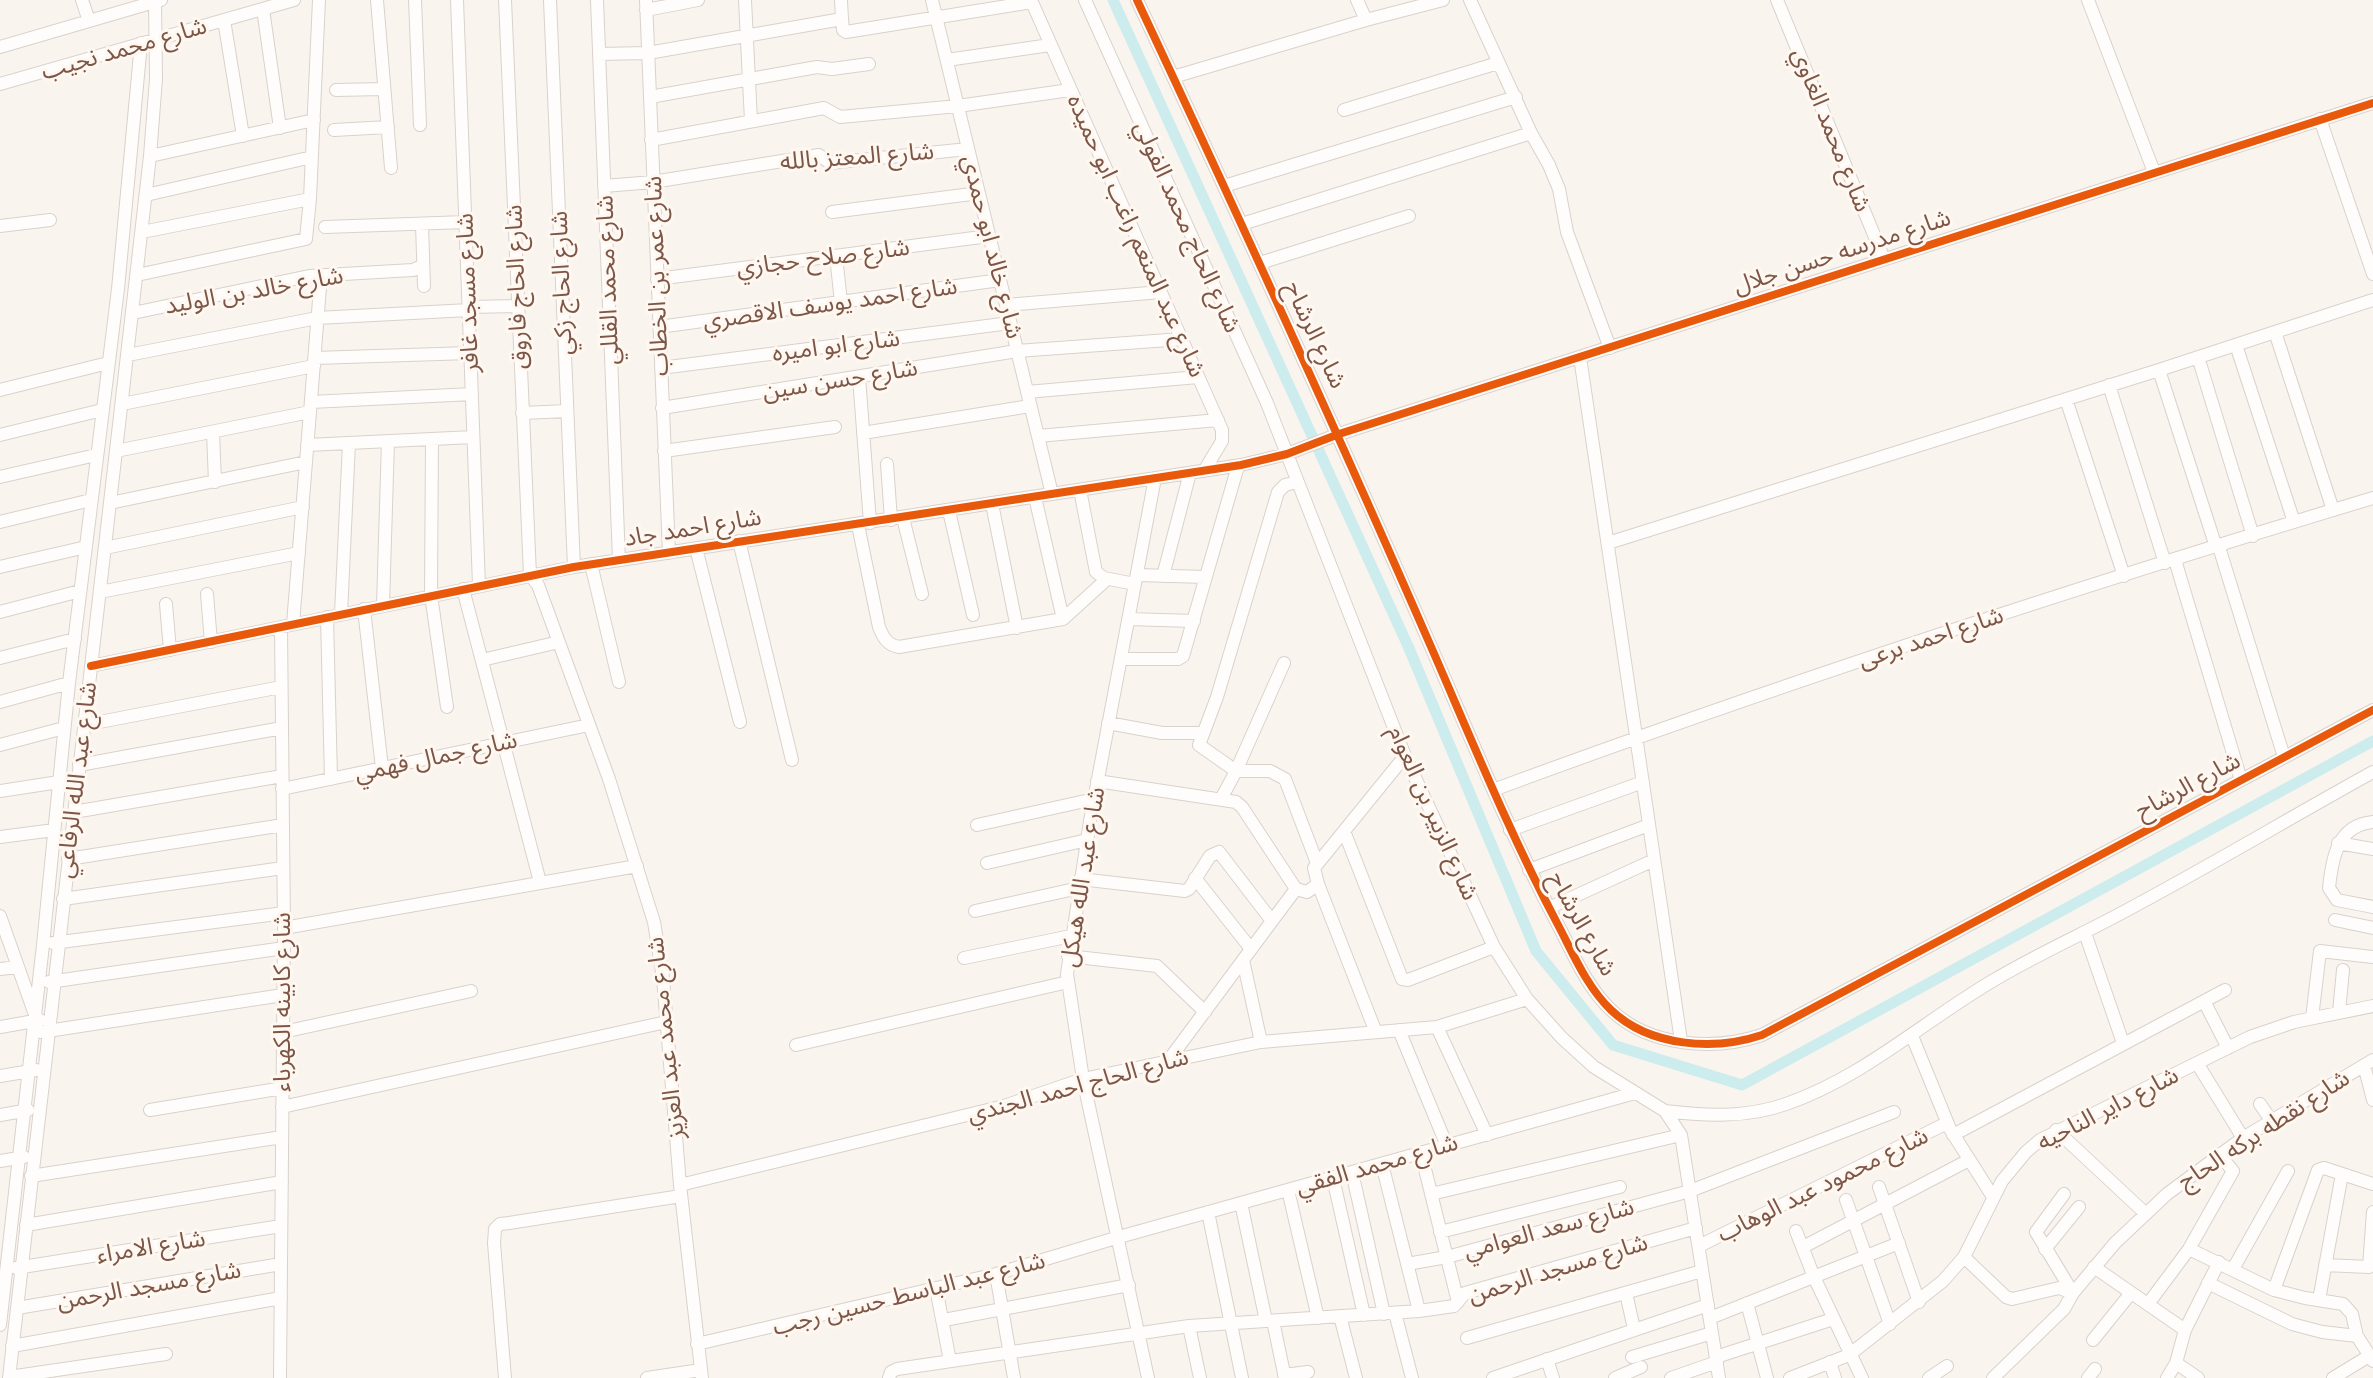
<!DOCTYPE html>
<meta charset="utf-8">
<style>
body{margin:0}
canvas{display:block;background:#faf4ee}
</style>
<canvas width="2373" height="1378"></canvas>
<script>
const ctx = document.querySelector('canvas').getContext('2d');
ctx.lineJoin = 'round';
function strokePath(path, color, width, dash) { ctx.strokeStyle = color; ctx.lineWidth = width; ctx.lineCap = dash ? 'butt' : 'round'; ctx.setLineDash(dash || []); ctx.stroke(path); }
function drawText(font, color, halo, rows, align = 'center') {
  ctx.font = font + ' Mulish,"Noto Sans Arabic",sans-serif'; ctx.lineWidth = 6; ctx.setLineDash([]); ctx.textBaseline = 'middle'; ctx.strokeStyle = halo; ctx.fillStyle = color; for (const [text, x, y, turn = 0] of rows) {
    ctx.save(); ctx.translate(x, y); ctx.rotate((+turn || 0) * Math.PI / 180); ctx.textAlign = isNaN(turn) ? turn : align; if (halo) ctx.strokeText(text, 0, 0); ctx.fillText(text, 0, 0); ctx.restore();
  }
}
const canal = new Path2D(`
 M1113,0L1408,646L1536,951L1613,1045L1742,1085L2373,741`);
const street = new Path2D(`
 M82,0L89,21
 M377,0L391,168
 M415,0L420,125
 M457,0L479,585
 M505,0L530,575L538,585L609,779L654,922L663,978L680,1185L702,1378
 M550,0L574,567
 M597,0L619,560
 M646,0L669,553
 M745,0L751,121
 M841,0L842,19
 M932,0L1052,494
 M1031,0L1222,430V441L1204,471
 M1085,0L1267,403L1405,756L1494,947L1527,999L1562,1038L1594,1067L1665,1111L1681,1135L1719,1378
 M1137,0C1238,215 1337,431 1432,649C1472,741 1510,834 1557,923C1573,953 1586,986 1611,1010C1650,1047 1714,1051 1762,1035L2373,710
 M1357,0L1366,20
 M1470,0L1531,133L1549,165L1559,189L1567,232L1610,348
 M1777,0L1884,259
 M2088,0L2154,172
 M263,9L280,128
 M646,10L698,0
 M224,20L243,136
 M0,47L161,0
 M599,54L648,53L842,19L843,30L846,32L1032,2
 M947,60L1050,45
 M1173,77L1366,20L1443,0
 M0,84L294,0
 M336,90L384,89
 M650,97L817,67L832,69L869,64
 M1344,110L1498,63
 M2320,119L2373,274
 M334,130L388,127
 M651,140L824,108L840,117L958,106L1070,90
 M150,156L314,120
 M604,186L653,182L819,155L830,163L968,149
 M1224,186L1516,97
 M146,195L312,157
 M832,212L979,193
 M422,224L424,286
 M1242,224L1531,133
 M0,226L50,220
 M325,227L466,222
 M142,232L310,199
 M836,256L841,302
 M1260,263L1409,216
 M137,275L306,239L310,199L319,0
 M657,279L989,236
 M1006,305L1161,292
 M469,307L518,306
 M133,313L309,276L413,270L422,266
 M659,327L1000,280
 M2275,332L2333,510
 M2236,345L2294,522
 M128,355L317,318L469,310
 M1580,357L1681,1041
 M2198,357L2253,536
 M314,358L470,353
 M661,368L1010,323
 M2159,370L2216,547
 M859,377L870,523
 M2109,385L2165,563
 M0,390L108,363
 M1027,392L1198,377
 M2066,399L2124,576
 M311,402L472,394
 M122,404L314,366
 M662,408L1017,351L1182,339
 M522,413L567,411
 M213,433L215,482
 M863,433L1030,406
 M0,435L102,410
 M1038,436L1218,420
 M432,439L431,595L447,707
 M307,445L473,437
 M116,451L310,412
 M664,451L835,427
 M887,464L891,520
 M0,477L96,455
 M1297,482L1285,485L1278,492L1217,697L1199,745L1236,771H1270L1285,779L1317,863
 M1080,490L1096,572L1104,578L1135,584
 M1035,497L1063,619
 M110,503L306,462
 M992,504L1017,628
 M949,511L973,615
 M903,518L922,594
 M0,522L91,500
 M858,525L879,627C883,637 887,645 899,647L1063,619L1107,579
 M739,541L792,760
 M1608,543L2159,370L2373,300
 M2219,547L2284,757
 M105,548L303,507
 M696,548L740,722
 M2175,560L2241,780
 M591,564L619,682
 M0,567L86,547
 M1137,575L1206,577
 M1163,576L1190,473
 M463,589L540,882
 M100,592L299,553
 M207,594L211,642
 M166,604L170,650
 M383,605L388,441
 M364,609L382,768
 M0,612L80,591
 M341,614L349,443
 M327,617L331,779
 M1128,619L1194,621
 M293,624L321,275
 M0,658L75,639
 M1121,659H1178L1183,656L1238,466
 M482,660L559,642
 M91,666L574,567L1241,465L1287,454L1339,434L2373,103
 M0,702L69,683
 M1108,723L1162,733H1203
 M84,725L281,687
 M0,745L64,728
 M79,765L282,728
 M1097,781L1236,802L1242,807L1296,889L1307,892L1318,884
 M282,789L589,725
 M1493,790C1783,683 2077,587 2373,498
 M0,791L59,782
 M1221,799L1236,771L1284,663
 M74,812L282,776
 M2373,822C2337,825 2332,859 2329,888L2337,900L2373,907
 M977,825L1094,799
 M1510,830L1643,782
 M1344,831L1402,979L1408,980L1494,947
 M0,837L54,830
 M2338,843L2373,849
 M68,859L283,825
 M987,863L1087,840
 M1529,870L1649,825
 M1195,878L1251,949
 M1080,879L1185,891L1189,889L1210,856L1219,852L1272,921L1168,1061
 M63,899L283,868
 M1549,908L1654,860
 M975,911L1079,888
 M0,916L34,1012
 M2335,920L2373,928
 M1272,921L1296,889
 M284,928L637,866
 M2085,933L2123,1043
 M53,943L284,913
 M1068,956L1157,966L1205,1012
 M964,958L1071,936
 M1243,960L1261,1042
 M0,969L18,967
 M49,982L284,948
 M2204,1001L2228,1048
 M2339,1012L2343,970
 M2312,1018L2320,951L2373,957
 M0,1027L40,1020
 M1437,1027L1487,1135
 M1375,1030L1318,884L1314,868L1405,756
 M1399,1030L1447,1146
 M41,1032L283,995
 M283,1032L471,991
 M1912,1036L1950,1129L1993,1197
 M796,1045L1068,982
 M2197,1063L2243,1138
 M2364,1065L2373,1100
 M0,1076L36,1070
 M2260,1104L2271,1120
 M282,1107L666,1022
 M150,1110L283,1088
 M1665,1111C1705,1116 1747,1118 1786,1104C1864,1077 1924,1021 1994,980C2041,952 2092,930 2140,903C2218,861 2295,815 2373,772
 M0,1115L28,1110
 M2056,1130L2146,1214
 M1953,1135L2225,990
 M1421,1153L1458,1302
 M0,1161L24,1157
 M1382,1164L1419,1311
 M1352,1172L1384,1314
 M31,1176L282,1137
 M1333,1178L1364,1315
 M680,1185L1004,1106L1083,1079L1261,1042L1437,1027L1527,999
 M1879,1187L1919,1302
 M1288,1190L1318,1318
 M1431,1194L1681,1135
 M2064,1194L2036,1232L2073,1293
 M1846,1200L1890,1324
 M1241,1203L1266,1321
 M1208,1212L1242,1378
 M26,1225L282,1182
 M1796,1231L1814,1277L1862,1378
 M1440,1232L1620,1187
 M1699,1246L1947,1123
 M1803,1247L1969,1160
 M2045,1249L2079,1207
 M2189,1249L2274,1290L2305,1298L2343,1304L2352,1314L2357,1336L2373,1361
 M1964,1257L2006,1297L2012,1299L2059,1288L2073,1293
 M1407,1264L1447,1257L1690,1191L1894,1112
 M2325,1265L2369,1267L2373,1212
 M2094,1267L2185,1330
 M16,1268L281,1226
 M2233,1269L2288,1171
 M996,1274L1014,1378
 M2208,1283L2292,1324L2322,1332L2357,1336
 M936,1288L950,1361
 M2274,1290L2318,1170L2324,1168L2373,1184
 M1626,1293L1634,1329
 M2319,1300L2342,1174
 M1747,1303L1767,1378
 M2148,1304L2189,1249L2233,1171L2219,1154
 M17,1308L281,1264
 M1395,1313L1412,1378
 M1340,1316L1356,1378
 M1710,1318L1899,1243
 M944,1320L1129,1285
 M1273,1321L1285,1378
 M0,1325L43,945L69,683L118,289L141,43
 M1189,1326L1200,1378
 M1467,1338L1702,1271
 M2093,1340L2131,1293
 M697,1344L996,1274L1119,1237L1635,1093
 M12,1346L281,1298
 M1632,1357L1712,1333
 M1716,1357L1833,1319
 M1547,1359L1553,1378
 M1830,1362L1835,1378
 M2176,1363L2198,1378
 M1284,1375L1308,1372
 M9,1377L166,1354
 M9,1378L150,156L156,79L155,1
 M280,1378L284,928L281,627
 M505,1378L494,1243L495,1229L500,1224L509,1223L681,1196
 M647,1378L701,1370
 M889,1378L891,1372L897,1369L1189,1326L1419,1311L1454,1306L1465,1293L1696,1228
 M1148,1378L1083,1079L1067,974L1090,821L1155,478
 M1493,1378L1708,1305
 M1615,1378L1641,1367
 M1671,1378L1717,1362
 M1790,1378L1849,1355L1943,1281L1964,1257L2002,1181L2026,1152L2040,1140L2250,1037L2294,1022L2373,1006
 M1929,1378L1947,1366
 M1993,1378L2064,1309L2073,1293L2115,1243L2167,1194L2243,1138L2373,1060
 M2088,1378L2095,1369
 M2167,1378L2176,1363L2185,1330L2219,1262
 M2333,1378L2369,1356`);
const cycleway = new Path2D(`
 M1137,0C1238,215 1337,431 1432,649C1472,741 1510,834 1557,923C1573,953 1586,986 1611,1010C1650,1047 1714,1051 1762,1035L2373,710
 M91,666L574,567L1241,465L1287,454L1339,434L2373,103`);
const streetNames = [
 ["شارع محمد نجيب",124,49,-16],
 ["شارع محمد الغاوي",1831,130,68],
 ["شارع المعتز بالله",857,157,-4],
 ["شارع الحاج محمد الفولي",1187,227,66],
 ["شارع عبد المنعم راغب ابو حميده",1136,236,66],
 ["شارع خالد ابو حمدي",992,247,76],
 ["شارع مدرسه حسن جلال",1842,252,-18],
 ["شارع صلاح حجازي",823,258,-7],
 ["شارع عمر بن الخطاب",657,276,-92],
 ["شارع محمد القللي",608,280,-92],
 ["شارع الحاج زكي",562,283,-92],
 ["شارع الحاج فاروق",517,287,-92],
 ["شارع خالد بن الوليد",254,291,-10],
 ["شارع مسجد غافر",468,293,-92],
 ["شارع احمد يوسف الاقصري",830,304,-8],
 ["شارع الرشاح",1315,335,65],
 ["شارع ابو اميره",836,346,-7],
 ["شارع حسن سين",840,380,-9],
 ["شارع احمد جاد",693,528,-9],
 ["شارع احمد برعى",1931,638,-18],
 ["شارع جمال فهمي",436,757,-12],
 ["شارع عبد الله الرفاعي",77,780,-83],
 ["شارع الرشاح",2188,786,-28],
 ["شارع الزبير بن العوام",1433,813,66],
 ["شارع عبد الله هيكل",1083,877,-81],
 ["شارع الرشاح",1582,924,61],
 ["شارع كابينه الكهرباء",283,1002,-90],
 ["شارع محمد عبد العزيز",666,1038,-96],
 ["شارع الحاج احمد الجندي",1078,1086,-15],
 ["شارع داير الناحيه",2108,1109,-27],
 ["شارع نقطه بركه الحاج",2264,1130,-33],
 ["شارع محمد الفقي",1377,1165,-16],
 ["شارع محمود عبد الوهاب",1823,1185,-26],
 ["شارع سعد العوامي",1549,1229,-15],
 ["شارع الامراء",151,1247,-9],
 ["شارع مسجد الرحمن",1558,1269,-17],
 ["شارع مسجد الرحمن",149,1286,-10],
 ["شارع عبد الباسط حسين رجب",909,1294,-14]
];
strokePath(canal, '#cdeced', 11);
strokePath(street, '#d9d1cc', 14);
strokePath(street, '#fefdfc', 12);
strokePath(cycleway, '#e8590c', 8);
drawText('24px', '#7d5648', '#fff8f1', streetNames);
</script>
